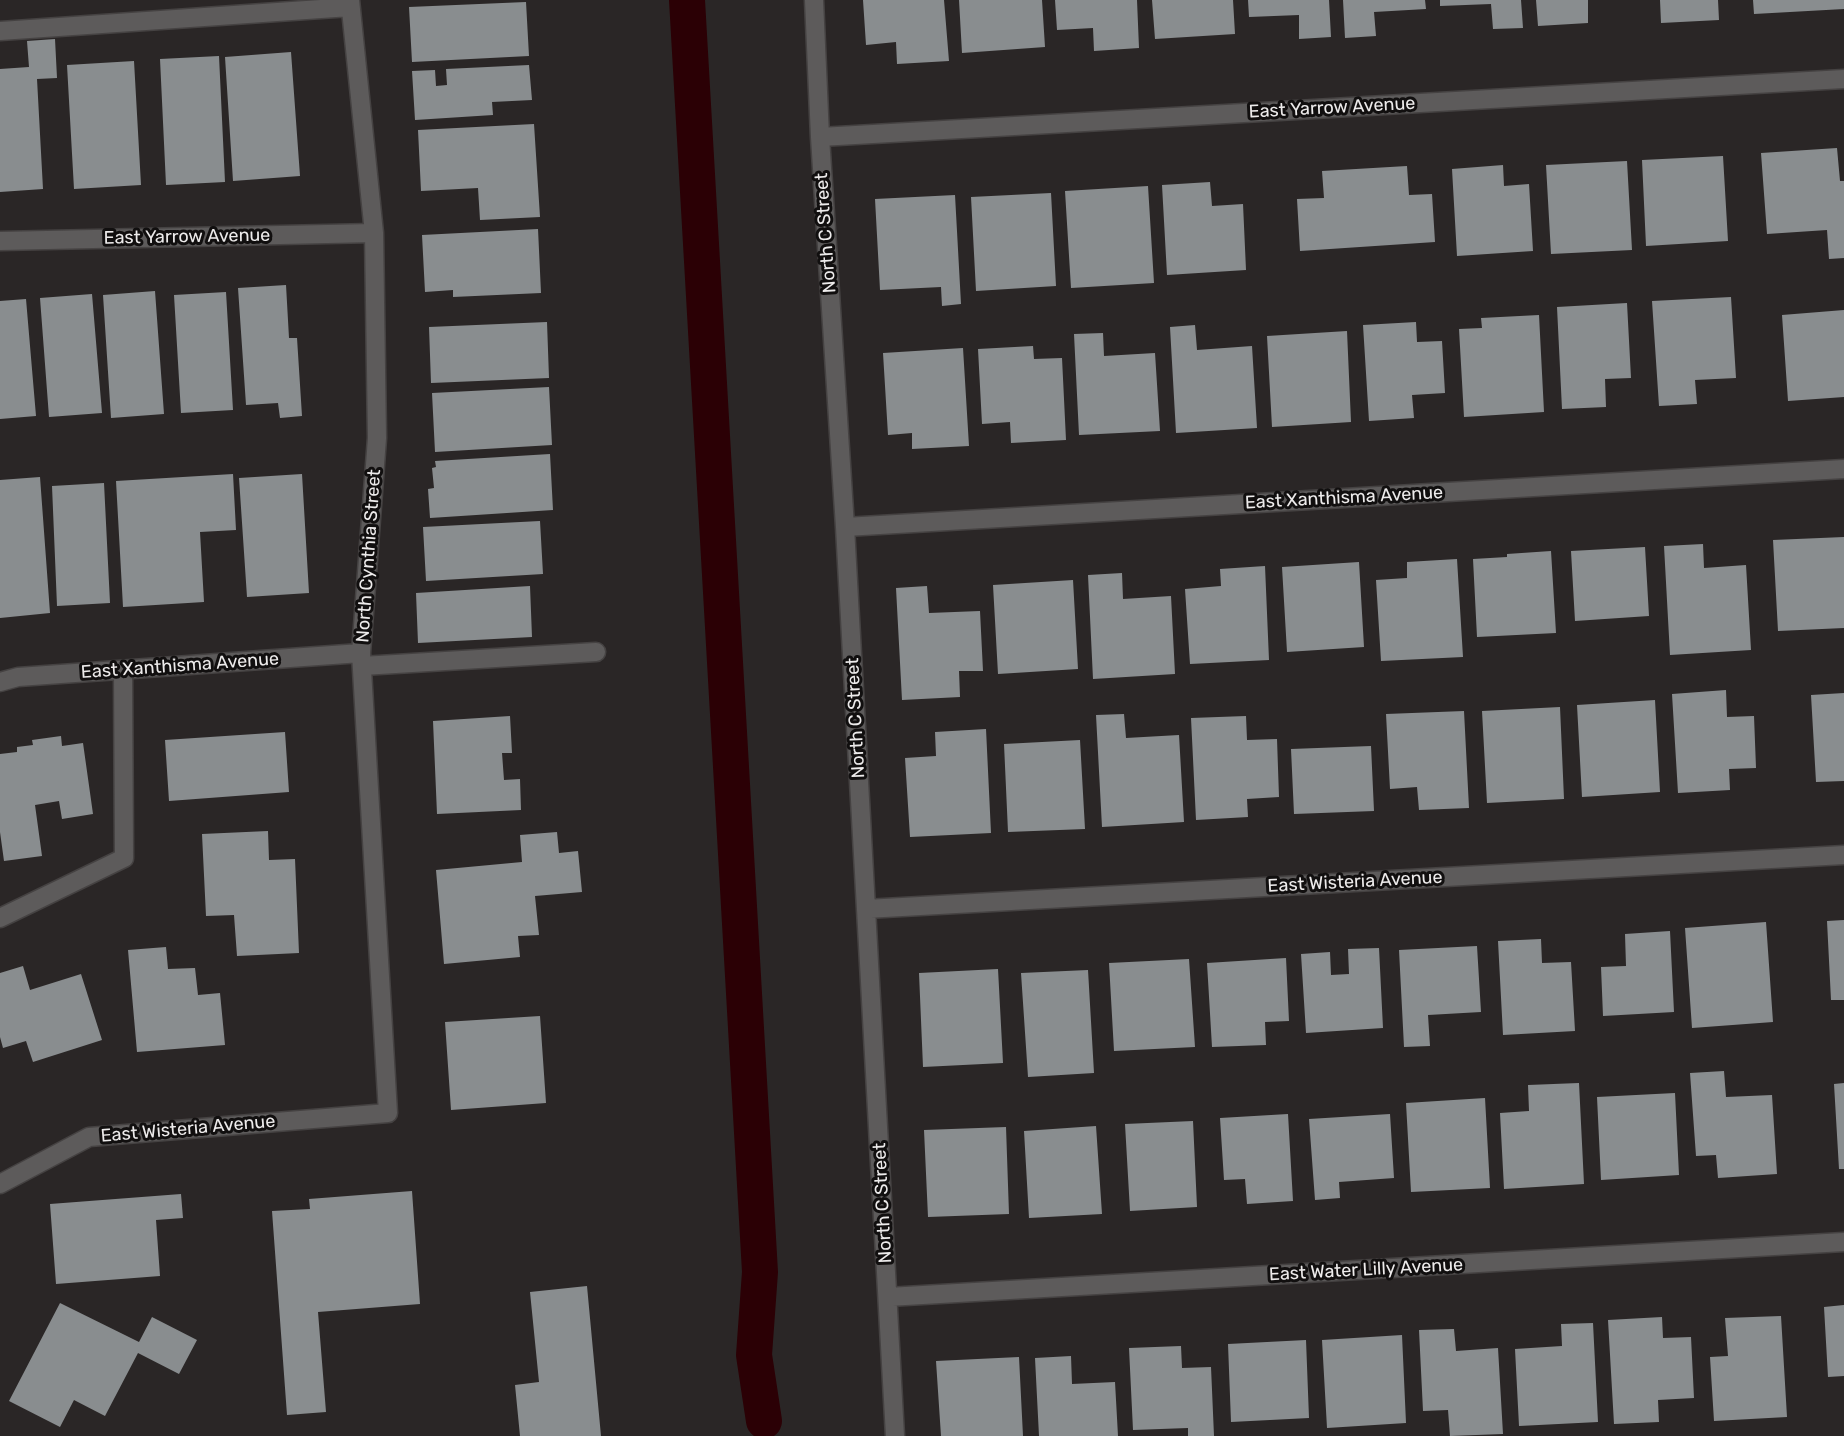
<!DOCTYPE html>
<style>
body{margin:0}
canvas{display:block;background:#2a2626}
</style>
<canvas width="1844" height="1436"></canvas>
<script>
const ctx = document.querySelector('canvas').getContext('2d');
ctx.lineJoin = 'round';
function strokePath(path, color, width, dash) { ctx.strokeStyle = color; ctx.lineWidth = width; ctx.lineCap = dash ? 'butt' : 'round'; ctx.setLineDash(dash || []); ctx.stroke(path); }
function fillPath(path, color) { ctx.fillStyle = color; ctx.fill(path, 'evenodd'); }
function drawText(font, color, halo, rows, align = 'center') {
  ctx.font = font + ' Rubik,sans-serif'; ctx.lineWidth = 6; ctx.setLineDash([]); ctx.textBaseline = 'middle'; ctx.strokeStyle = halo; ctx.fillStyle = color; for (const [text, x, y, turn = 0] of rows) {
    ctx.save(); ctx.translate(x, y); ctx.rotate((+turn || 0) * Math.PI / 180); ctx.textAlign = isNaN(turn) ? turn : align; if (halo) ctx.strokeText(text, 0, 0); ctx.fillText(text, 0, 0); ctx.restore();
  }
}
const canal = new Path2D(`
 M687,0L760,1272L754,1355L764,1421`);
const building = new Path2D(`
 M863,0H944L949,61L897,64L896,42L866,45Z
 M959,0H1042L1045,47L962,53Z
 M1055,0H1137L1139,48L1094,51L1093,28L1057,30Z
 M1152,0H1233L1235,34L1155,39Z
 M1248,0H1329L1331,37L1299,39V15L1249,17Z
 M1343,0H1425L1426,9L1374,12L1376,36L1345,38Z
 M1440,0H1521L1523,28L1493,29L1491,4L1440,6Z
 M1536,0H1588V23L1538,26Z
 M1660,0H1718L1719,20L1661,23Z
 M1753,0H1844V9L1754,14Z
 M526,2L529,56L412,62L409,7Z
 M55,39L57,78L37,79L43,189L0,192V69L29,67L27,41Z
 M291,52L300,176L233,181L225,57Z
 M219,56L225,182L166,185L160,59Z
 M134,61L141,185L74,189L67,65Z
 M529,65L532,100L492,102L493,115L415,120L412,71L435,70L436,86L447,85L446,69Z
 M534,124L540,217L480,220L478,188L421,191L418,130Z
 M1837,148L1840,181H1844V258L1829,259L1827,230L1767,234L1761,153Z
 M1723,156L1728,241L1646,246L1642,160Z
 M1627,161L1632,250L1551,254L1546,165Z
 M1503,165L1504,186L1529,184L1533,251L1457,256L1452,169Z
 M1407,166L1409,195L1432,194L1435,242L1300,251L1297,199L1324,198L1322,171Z
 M1210,182L1212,206L1243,204L1246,270L1167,275L1162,185Z
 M1148,186L1154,283L1071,288L1065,191Z
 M1051,193L1056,286L976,291L971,197Z
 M955,195L961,304L942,306L941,287L880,290L875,199Z
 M538,229L541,293L453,297V290L425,292L422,235Z
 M286,285L289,338H297L302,416L280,418L278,403L246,405L238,288Z
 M155,291L164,414L111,418L103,295Z
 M226,292L233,410L181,413L174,295Z
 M92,294L102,413L49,417L40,298Z
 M1731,297L1736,378L1695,380L1697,404L1659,406L1652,301Z
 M26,299L36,416L0,419V301Z
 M1627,303L1631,378L1605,379L1606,407L1562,409L1557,307Z
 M1844,310V397L1788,401L1782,315Z
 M1539,315L1544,412L1464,417L1459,329L1482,328L1481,318Z
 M547,322L549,378L431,383L429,327Z
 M1416,322L1417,342L1442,341L1445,393L1412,395L1414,418L1369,421L1363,325Z
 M1195,325L1197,350L1252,346L1257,428L1176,433L1170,327Z
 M1347,331L1351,422L1272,427L1267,336Z
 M1103,333L1104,356L1155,353L1160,431L1079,435L1074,334Z
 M1033,346L1034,359L1062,358L1066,440L1011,443L1010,422L982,424L978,349Z
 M963,348L969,446L912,449V433L888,435L883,353Z
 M549,387L552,445L435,452L432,393Z
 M550,454L553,510L430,518L428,489L434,488L432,468L436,467L435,461Z
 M233,474L236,530L200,532L204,602L123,607L116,481Z
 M302,474L309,593L247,597L239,478Z
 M40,477L50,613L0,618V480Z
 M104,483L110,603L57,606L52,486Z
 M540,521L543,574L426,581L423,527Z
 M1844,537V628L1778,631L1773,540Z
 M1703,544L1704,568L1746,565L1751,650L1670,655L1664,546Z
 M1645,547L1649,616L1575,621L1571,551Z
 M1551,551L1556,633L1477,637L1473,559L1507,557V554Z
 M1457,559L1463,657L1381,661L1376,580L1407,578V562Z
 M1359,562L1364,647L1287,652L1282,567Z
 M1265,566L1269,660L1190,664L1185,589L1221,586L1220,569Z
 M1122,573L1123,599L1171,596L1175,674L1093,679L1088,575Z
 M1073,580L1078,669L998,674L993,585Z
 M530,586L532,637L418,643L416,593Z
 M927,586L929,613L980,611L983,671H959L960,697L902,700L896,588Z
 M1726,690L1727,717L1754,716L1756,768L1729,769L1730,790L1678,793L1672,694Z
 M1844,693V781L1816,782L1811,695Z
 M1655,700L1660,792L1582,797L1577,705Z
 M1560,707L1564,799L1487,803L1482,711Z
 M1464,711L1469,808L1419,810L1417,787L1390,789L1386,714Z
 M1124,714L1126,738L1179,735L1184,822L1102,827L1096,715Z
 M510,716L512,753H502L504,780L520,779L521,810L437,814L433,721Z
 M1246,716L1247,740L1277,739L1279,797L1247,799L1248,817L1196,820L1191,718Z
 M986,729L991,833L910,837L905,758L936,756L935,732Z
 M285,732L289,792L169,801L165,740Z
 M61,736L62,746L83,743L93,814L62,819L59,801L35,805L42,856L4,861L0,832V754L17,752V747L33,745L32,740Z
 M1080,740L1085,829L1008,832L1004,744Z
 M1371,746L1374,811L1294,814L1291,749Z
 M268,831L269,860L295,859L299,953L237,956L234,915L206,916L202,834Z
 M557,832L559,853L578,851L582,892L535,896L539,935L518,936L520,957L444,964L436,870L522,862L520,835Z
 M1844,920V1000H1831L1827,921Z
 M1766,922L1773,1022L1692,1028L1685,928Z
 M1670,931L1674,1012L1603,1016L1601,967L1626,966L1625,934Z
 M1541,939L1542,963L1571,962L1575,1031L1503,1035L1498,941Z
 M1477,946L1481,1012L1428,1015L1430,1046L1404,1047L1399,950Z
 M166,947L168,969L195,968L198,995L220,993L225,1045L137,1052L128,950Z
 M1379,948L1383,1028L1306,1033L1301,954L1330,952L1331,975L1349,974L1348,949Z
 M1286,958L1289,1021L1265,1022L1266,1045L1212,1047L1207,963Z
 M1189,959L1195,1047L1114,1051L1109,963Z
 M23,966L30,990L81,974L102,1040L33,1062L26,1041L3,1048L0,1037V973Z
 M998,969L1003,1063L923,1067L919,973Z
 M1088,970L1094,1073L1028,1077L1021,973Z
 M540,1016L546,1103L451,1110L445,1022Z
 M1724,1071L1726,1097L1772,1095L1777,1174L1718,1178L1716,1155L1696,1156L1690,1073Z
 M1579,1083L1584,1184L1504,1189L1500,1113L1529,1111L1528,1085Z
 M1844,1083V1169H1839L1834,1084Z
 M1675,1093L1679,1175L1601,1180L1597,1097Z
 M1485,1098L1490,1188L1411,1192L1406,1103Z
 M1288,1114L1293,1201L1247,1204L1245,1179L1224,1180L1220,1118Z
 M1390,1114L1394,1178L1339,1182L1340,1198L1315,1200L1309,1119Z
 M1193,1121L1197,1207L1130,1211L1125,1124Z
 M1096,1126L1102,1214L1029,1218L1024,1131Z
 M1006,1127L1009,1214L928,1217L924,1130Z
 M412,1191L420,1304L318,1312L326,1412L287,1415L272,1211L310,1209L309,1199Z
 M181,1194L183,1218L156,1220L160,1276L56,1284L50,1204Z
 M587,1286L601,1436H520L515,1385L539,1382L530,1292Z
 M60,1303L139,1342L152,1317L197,1340L179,1374L138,1353L105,1416L74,1400L60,1427L9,1401Z
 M1844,1305V1376L1828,1377L1824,1307Z
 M1781,1316L1787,1417L1714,1421L1710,1357L1728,1356L1725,1318Z
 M1662,1317L1663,1338L1691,1337L1694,1398L1658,1400L1659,1422L1614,1424L1608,1320Z
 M1593,1323L1598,1422L1519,1426L1515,1349L1562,1346L1561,1324Z
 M1454,1329L1456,1351L1498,1348L1503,1434L1450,1436L1448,1410L1423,1411L1419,1330Z
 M1402,1335L1406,1423L1327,1428L1322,1340Z
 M1306,1340L1309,1418L1231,1422L1228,1344Z
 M1181,1346L1182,1368L1211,1367L1214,1436H1188V1428L1133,1430L1129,1348Z
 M1071,1356L1072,1384L1115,1382L1118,1436H1039L1035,1358Z
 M1019,1357L1023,1436H941L936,1361Z`);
const minor = new Path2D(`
 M814,0L820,137L845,527L895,1436
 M0,31L350,7
 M820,137L1844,79
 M0,241L374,233
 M845,527L1844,469
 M362,666L596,652
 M0,682L18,677L361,653
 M866,909L1844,855
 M0,918L124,858L123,670
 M0,1184L89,1137L388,1113L361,653L377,438L374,233L350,0
 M888,1297L1844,1242`);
const streetNames = [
 ["East Yarrow Avenue",1332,108,-3],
 ["North C Street",826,233,-94],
 ["East Yarrow Avenue",187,237,-1],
 ["East Xanthisma Avenue",1344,498,-3],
 ["North Cynthia Street",369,556,-86],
 ["East Xanthisma Avenue",180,666,-4],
 ["North C Street",856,718,-93],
 ["East Wisteria Avenue",1355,882,-3],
 ["East Wisteria Avenue",188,1129,-5],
 ["North C Street",883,1203,-93],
 ["East Water Lilly Avenue",1366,1270,-3]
];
strokePath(canal, '#2b0005', 36);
fillPath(building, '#898d8f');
strokePath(minor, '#454242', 21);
strokePath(minor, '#5d5b5b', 18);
drawText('18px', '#edebeb', '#110f0f', streetNames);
</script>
